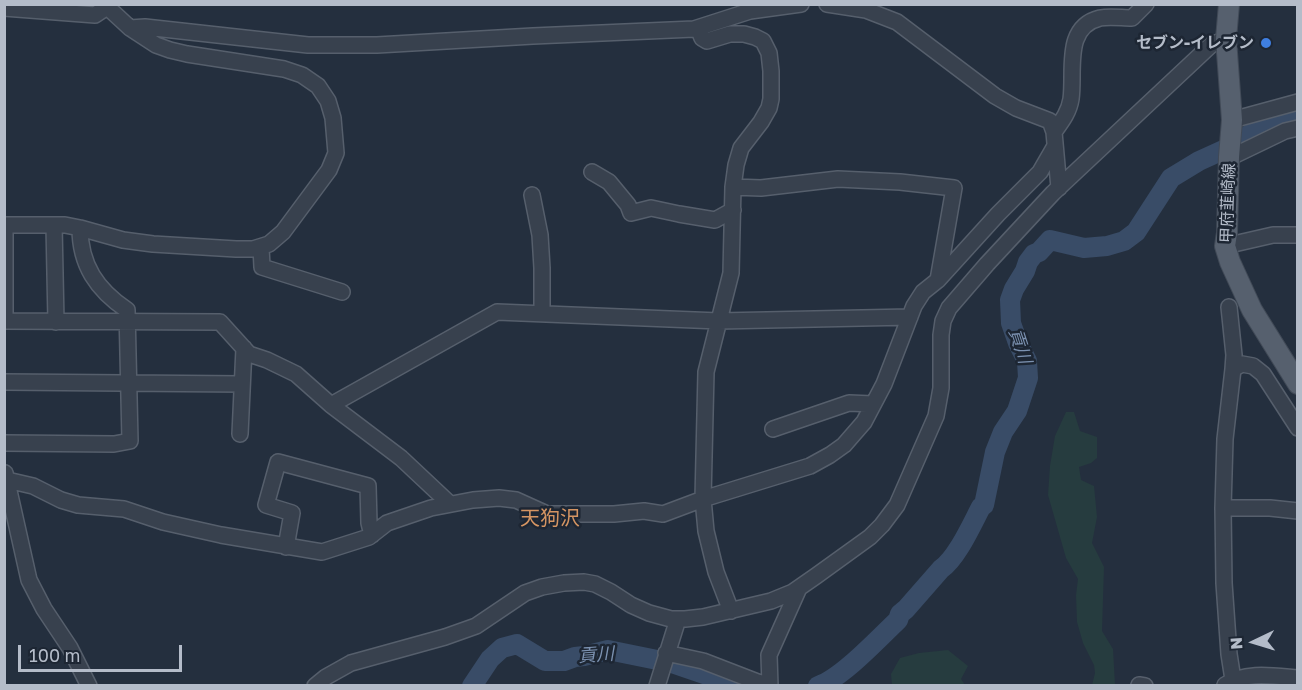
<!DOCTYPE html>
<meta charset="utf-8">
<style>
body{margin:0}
#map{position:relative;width:1302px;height:690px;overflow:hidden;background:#242f3e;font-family:"Golos Text",sans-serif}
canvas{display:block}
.frame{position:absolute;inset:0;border:6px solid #b4bcc9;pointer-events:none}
.north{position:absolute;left:1224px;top:612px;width:60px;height:60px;-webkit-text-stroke:4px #1d2633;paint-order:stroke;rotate:266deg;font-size:16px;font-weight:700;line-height:24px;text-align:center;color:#b4bcc9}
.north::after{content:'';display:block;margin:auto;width:21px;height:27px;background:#b4bcc9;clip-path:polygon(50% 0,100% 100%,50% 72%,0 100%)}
.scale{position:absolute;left:18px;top:645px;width:164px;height:27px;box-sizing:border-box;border:3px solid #b4bcc9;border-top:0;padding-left:8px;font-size:18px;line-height:21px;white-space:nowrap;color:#b4bcc9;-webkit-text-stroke:4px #1d2633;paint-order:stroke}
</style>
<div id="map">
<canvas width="1302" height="690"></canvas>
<div class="frame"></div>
<div class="north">N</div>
<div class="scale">100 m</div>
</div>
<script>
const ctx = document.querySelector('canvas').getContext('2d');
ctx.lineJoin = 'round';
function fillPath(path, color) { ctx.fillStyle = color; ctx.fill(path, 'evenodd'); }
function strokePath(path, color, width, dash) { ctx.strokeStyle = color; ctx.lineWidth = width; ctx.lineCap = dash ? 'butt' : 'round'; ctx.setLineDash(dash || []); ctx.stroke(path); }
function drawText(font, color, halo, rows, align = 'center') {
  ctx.font = font + ' "Golos Text","Noto Sans JP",sans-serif'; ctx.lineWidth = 5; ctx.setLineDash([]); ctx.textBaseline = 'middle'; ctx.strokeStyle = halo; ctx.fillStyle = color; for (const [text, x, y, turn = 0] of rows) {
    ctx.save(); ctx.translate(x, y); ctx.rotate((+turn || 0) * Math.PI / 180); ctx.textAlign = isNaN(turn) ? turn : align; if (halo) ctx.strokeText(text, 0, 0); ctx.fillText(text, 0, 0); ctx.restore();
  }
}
const green = new Path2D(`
 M1066,412H1074L1080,431L1097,437V458L1091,463L1079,467L1081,480L1094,486L1097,517L1092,543L1104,567L1102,631L1113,649L1115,685H1092L1095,673L1094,665L1083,643L1077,622L1076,595L1078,579L1066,558L1048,495L1050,466L1055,436Z
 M948,650L968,666L961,679L965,685H892L891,674L900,658L919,653Z`);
const river = new Path2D(`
 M472,686L490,659L502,648L517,644L545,661H564L575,657L584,656L608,650L672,663L739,686
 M818,686C841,679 879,638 898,620L900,614L906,609L941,569C957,558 972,524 981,507L984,505L995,452L1003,432L1017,411L1028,378L1027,361L1018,343L1011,323L1010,300L1014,289L1025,271L1028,262L1034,254L1039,252L1050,240L1084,248L1107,246L1124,241L1136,232L1171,178L1199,161L1232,146L1256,130L1298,116`);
const minor = new Path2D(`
 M827,4L866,10L897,22L995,96L1016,108L1050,121L1054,132L1059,188
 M4,8L95,15L107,7
 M130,28L145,27L308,45H377L533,36L694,29L750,11L801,4
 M698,28L702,38L707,41L730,34H744L755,37L763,41L769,53L771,71V99L769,108L761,122L741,148L736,165L733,187L731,273L706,372L703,499L706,531L716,572L731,611
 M1232,120L1298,102
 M1054,132C1062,121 1069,112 1071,99C1075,71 1063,27 1100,18C1110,16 1122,18 1132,18L1146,4
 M1229,158L1285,131L1298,128
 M592,172L609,182L628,205L631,213L651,208L679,214L715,220L733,210
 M733,187L761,188L838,179L900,182L954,188L938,280
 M532,195L540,235L542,268V314
 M4,225H65L80,228L123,240L153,244L236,249H253L269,244L283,232L329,170L336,153L333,118L328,101L318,86L302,75L284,69L187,54L170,50L156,45L130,28L104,4
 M54,225L56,322
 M1225,246L1273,235H1298
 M261,247L262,267L342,292
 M1229,307L1234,355L1233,369
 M4,321L220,322L249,354L267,360L296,374L331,405L401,458L450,504
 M5,321V225
 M4,382L242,384
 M331,405L497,312L719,321L910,317
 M773,429L849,403L873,404
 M240,434L244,348
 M4,443L114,444L130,441L127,310C97,290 80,265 80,228
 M5,473L29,580L44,609L70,648L89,686
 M7,480L33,486L61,500L78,505L124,509L163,522L221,535L322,552L369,537L387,523L431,508L473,500L499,498L516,500L547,514H614L644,511L663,514L703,499L810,466L830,455L844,445L864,422L884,384L914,306L923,292L938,280L998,214L1040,172L1055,146
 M1223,508H1270L1298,511
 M286,547L292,513L266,505L278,462L368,486L369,523L372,535
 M666,653L703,661L760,683L769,682
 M1139,685L1145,686
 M1225,685C1245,671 1274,676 1298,678
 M315,686L326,677L351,663L445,637L476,626L525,593L542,587L564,583L584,582L595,584L611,592L631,605L649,613L671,619H685L703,617L771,601L793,592L816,576L870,537L882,525L897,505L936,416L941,388V335L943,321L949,308L987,264L1053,193L1211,45L1226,39
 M657,686L678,619
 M770,686L769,655L799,588
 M1234,686L1229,654L1224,583L1223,508L1225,439L1233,369L1242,364L1253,366L1263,374L1298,428`);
const major = new Path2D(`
 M1229,4L1226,39L1232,120L1229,157L1227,233L1225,246L1230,262L1252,310L1298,384`);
const markers = [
 [1266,43,6,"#3f7fe0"]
];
const poiNames = [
 ["セブン-イレブン",1254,43]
];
const streetNames = [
 ["甲府韮崎線",1228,203,-88]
];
const waterNames = [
 ["貢川",1020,346,72],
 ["貢川",596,655,-4]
];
const quarterNames = [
 ["天狗沢",550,519]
];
fillPath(green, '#263c3f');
strokePath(river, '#394c67', 20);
strokePath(minor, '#565f6c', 18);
strokePath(major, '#414a57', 22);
strokePath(minor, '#38414e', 15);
strokePath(major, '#56606e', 20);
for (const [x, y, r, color] of markers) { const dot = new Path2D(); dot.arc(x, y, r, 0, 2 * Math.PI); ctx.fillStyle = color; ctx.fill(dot); strokePath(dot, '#1d2633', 2); }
drawText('bold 16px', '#b4bcc9', '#1d2633', poiNames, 'right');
drawText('16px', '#b4bcc9', '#1d2633', streetNames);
drawText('italic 18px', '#7c92b1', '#1d2633', waterNames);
drawText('20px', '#d59563', '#1d2633', quarterNames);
</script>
